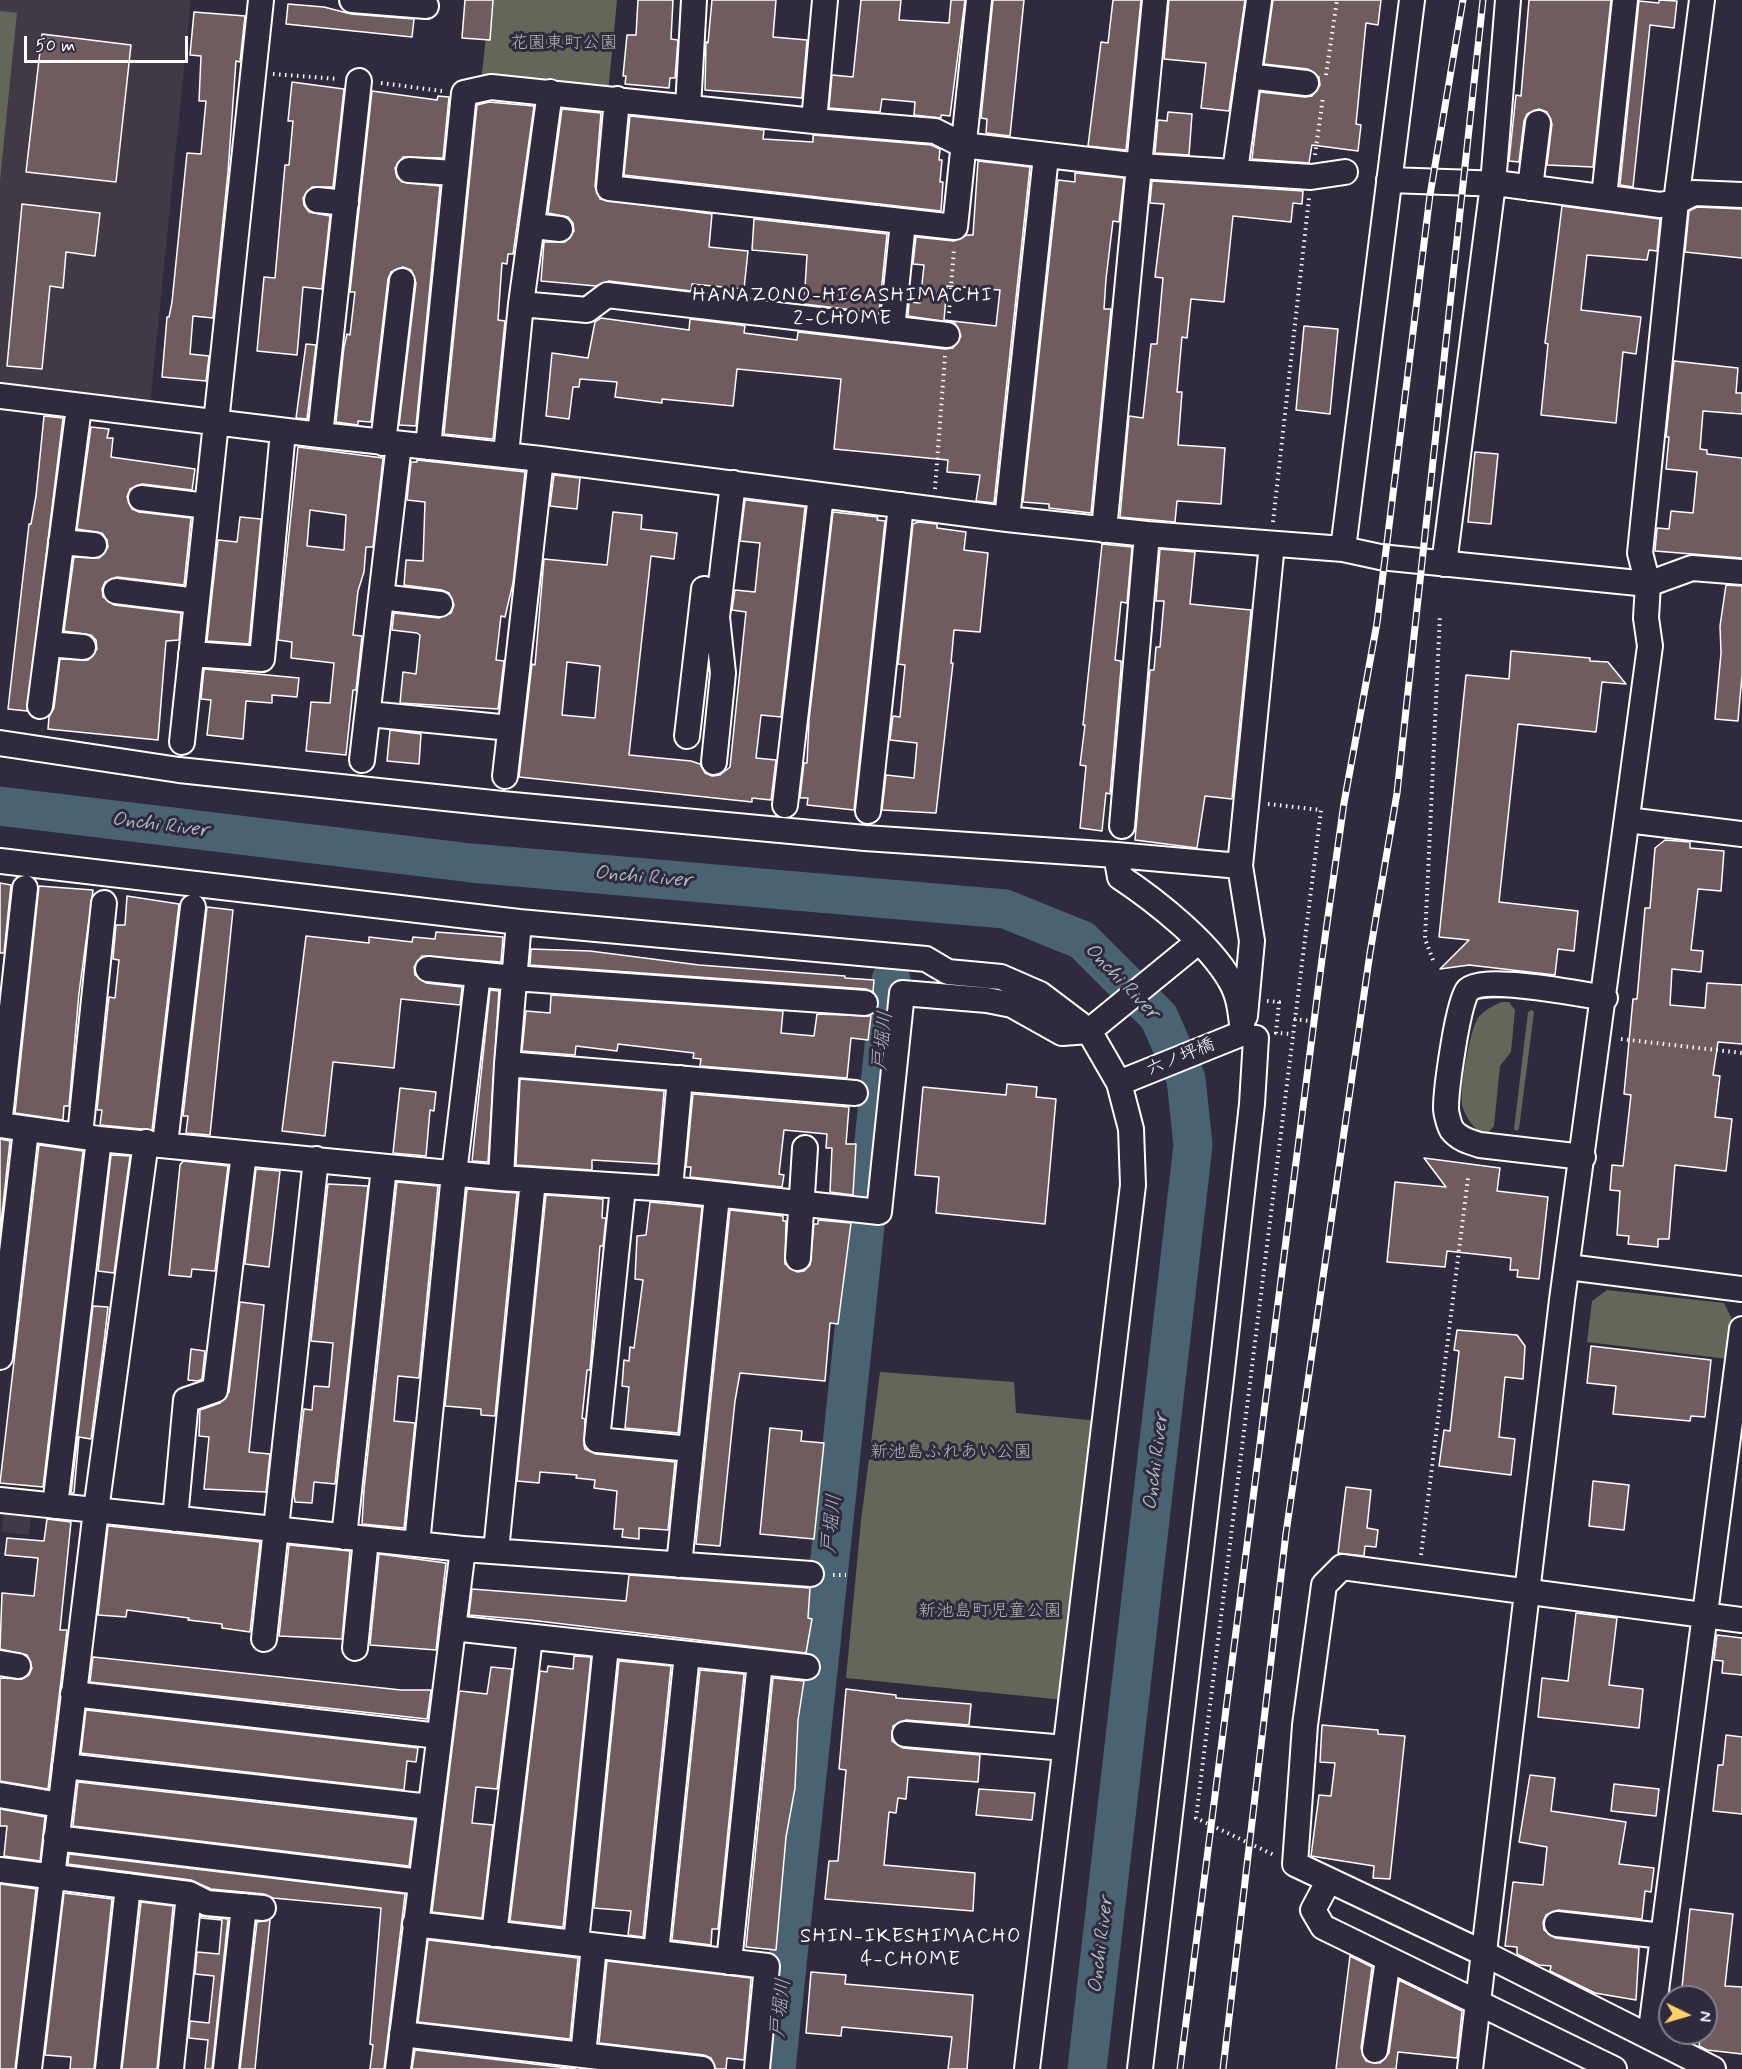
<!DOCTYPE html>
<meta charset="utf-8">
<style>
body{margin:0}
#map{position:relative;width:1742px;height:2069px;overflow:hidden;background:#2f2a3d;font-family:Mynerve,sans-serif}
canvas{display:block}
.north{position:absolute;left:1658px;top:1985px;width:60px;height:60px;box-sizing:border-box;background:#2f2a3d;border:2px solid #827f8b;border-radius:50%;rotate:95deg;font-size:16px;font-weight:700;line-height:24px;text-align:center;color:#fff}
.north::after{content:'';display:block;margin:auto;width:21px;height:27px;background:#ffd166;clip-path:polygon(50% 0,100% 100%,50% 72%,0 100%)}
.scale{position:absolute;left:24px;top:36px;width:164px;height:27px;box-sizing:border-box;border:3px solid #fff;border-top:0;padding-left:8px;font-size:18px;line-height:21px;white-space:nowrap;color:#fff;-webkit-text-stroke:4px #2f2a3d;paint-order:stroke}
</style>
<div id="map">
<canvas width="1742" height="2069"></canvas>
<div class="north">N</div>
<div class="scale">50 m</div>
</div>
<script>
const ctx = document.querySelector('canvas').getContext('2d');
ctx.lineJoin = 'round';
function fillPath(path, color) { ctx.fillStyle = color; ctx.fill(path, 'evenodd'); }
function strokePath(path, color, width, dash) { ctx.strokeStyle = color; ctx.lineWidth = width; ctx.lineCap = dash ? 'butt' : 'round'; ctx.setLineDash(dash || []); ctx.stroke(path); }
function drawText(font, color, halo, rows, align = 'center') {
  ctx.font = font + ' Mynerve,"Klee One",sans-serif'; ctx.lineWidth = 6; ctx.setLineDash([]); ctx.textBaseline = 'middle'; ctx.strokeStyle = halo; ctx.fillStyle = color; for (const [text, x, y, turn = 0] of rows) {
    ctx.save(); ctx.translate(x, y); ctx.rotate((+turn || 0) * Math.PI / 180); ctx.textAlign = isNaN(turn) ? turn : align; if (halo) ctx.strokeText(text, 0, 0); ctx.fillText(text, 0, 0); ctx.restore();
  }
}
const built = new Path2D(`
 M0,0H191L150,405L0,388Z
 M4,1507L31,1510L29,1535L2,1532Z`);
const green = new Path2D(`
 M490,0H617L608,93L481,82Z
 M0,11L17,13L0,180Z
 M1501,1002H1509L1515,1010L1511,1052L1500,1066L1494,1126L1488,1133L1478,1131C1471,1124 1466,1117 1463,1108C1458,1095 1470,1029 1478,1018C1484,1010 1493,1006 1501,1002Z
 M1532,1010L1534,1012L1519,1129L1516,1131L1514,1129L1528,1012Z
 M1607,1290L1724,1303L1732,1319L1728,1359L1587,1342L1592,1301Z
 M880,1372L1014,1382L1016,1413L1099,1421L1064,1700L846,1678L861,1521Z`);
const river = new Path2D(`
 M0,806L471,863L1005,909L1082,940L1159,1017L1186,1079L1193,1145L1087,2069
 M776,2069L891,980`);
const building = new Path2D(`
 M465,0H493L490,40L462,38Z
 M638,0H673L671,39L678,40L675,78H670L669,88L625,84L626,76H623L627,35H636Z
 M712,0H776L773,37L807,40L802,98L705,90L706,42L708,43Z
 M861,0H901L899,20L949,23L951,0H965L950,116L941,115V118L914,115L915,102L882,99L880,112L829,108L832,75L853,77Z
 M993,0H1024L1010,136L986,133L987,119L981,118Z
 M1113,0H1141L1126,150L1088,146L1101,42L1108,43Z
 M1169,0H1245L1229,111L1201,108L1206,63L1164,59Z
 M1273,0H1381L1378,25L1366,23L1356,124L1361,125L1358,151L1312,145L1309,163L1252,159L1260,92L1305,97L1312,96L1320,85L1319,77L1308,69L1264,64Z
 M1529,0H1611L1593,167L1547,165L1552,124L1547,112L1539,109L1527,114L1524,121L1519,162L1509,161L1516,95L1521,96Z
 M1659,0L1677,1L1674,28L1650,25L1633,187L1620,185L1639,1L1659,3Z
 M288,4L324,7L351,14L414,19L412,37L286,24Z
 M194,12L245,16L240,62L236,61L228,172L213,318L193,316L190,354L209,356L206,381L162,377L167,317H169L172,302L187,153L201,154L206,101H199L201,56L190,55Z
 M42,34L131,45L116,182L26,172Z
 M292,82L344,89L333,187H312L303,198L304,205L309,212L330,216L322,289L303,287L297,355L257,351L264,277L275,278L285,165H289L293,121H288Z
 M372,91L437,100L438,96L449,97L443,158L403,157L395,168L397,177L402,182L440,186L416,426L399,425L416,283L411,270L403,267L391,272L388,279L371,422L358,421V425L336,422L344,347L347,334L350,335L355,292H350Z
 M489,102L534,106L513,254H508L507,264L502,263L498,320L505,321L493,439L444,434L477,105Z
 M562,109L601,113L595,187L600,199L712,214L709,247L748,251L744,289L692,284L691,291L609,281L596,286L541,281L544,242H565L574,231L573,223L568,217L548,213Z
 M1168,112L1192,114L1189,155L1155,153L1158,120L1167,121Z
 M630,116L764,130L763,139L813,142V135L931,145L940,149L939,160H942L940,182H943L941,211L624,175Z
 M978,161L1030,167L994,503L976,501L980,475L947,472L948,460L834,449L841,379L737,369L733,406L662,399V403L615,397L617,382L580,379L579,387H573L569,419L546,416L552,353L588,358L595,322L601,318L689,330L690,319L740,325L745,326L744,333L797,340L798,332L945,349L953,348L961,336L955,323L908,316L909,302L920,303L924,265L913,264L916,237L954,241L967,235H973ZM947,286L1000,290L996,326L944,320Z
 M1075,173L1124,178L1119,222L1113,221L1106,279L1104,309H1111L1091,513L1049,508V504L1023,502L1058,180L1075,182Z
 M1152,181L1303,191L1302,204L1293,203L1291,222L1233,216L1224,302L1191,299L1187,338L1182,337L1177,392H1182L1178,445L1225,448L1221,504L1177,501L1175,522L1120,517L1129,416L1143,418L1151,344H1157L1163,278L1155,277L1164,204L1150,203Z
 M22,204L100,213L95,256L66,252L63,288L50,286L42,369L7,366Z
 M1562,206L1660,219L1657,251L1649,250L1647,260L1587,255L1581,310L1641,317L1636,354L1623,352L1616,423L1541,415L1548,344L1545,343Z
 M1697,207L1742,209V258L1685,252L1689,211Z
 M754,219L887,234L879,313L804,304L807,255L752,250Z
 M1304,326L1338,329L1330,414L1296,410Z
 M306,344L316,345L307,419L296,418Z
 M1674,361L1738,368L1736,393H1742V414L1703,411L1700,449L1707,450V454L1742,458V558L1655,551L1657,528L1669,529L1671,511L1693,513L1697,472L1666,469L1669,437H1666Z
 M44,416L63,418L27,711L8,709L29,524H31L36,496Z
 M91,427L109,429L107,438H113L111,457L195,469L192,490L142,484L130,489L127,497L132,509L139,512L191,518L184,585L117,577L105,582L102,589L103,597L114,605L181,613L179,640L166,641L158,740L48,729L49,717L54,708L60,659L88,660L97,649L96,640L91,635L64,631L74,557L99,558L108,547L107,540L102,533L77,529Z
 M298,447L383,458L373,547H366L364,572L358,591L353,635L362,636L356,690H353L346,755L306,751L311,702L330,703L334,663L291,658L292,642L278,640ZM310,510L346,515L344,550L307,546Z
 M1475,452L1498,454L1491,524L1468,522Z
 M417,460L525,472L513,583L505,617L501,616L496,660L504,661L498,709L400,703L403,672L416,674L420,635L417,633L392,630L394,613L439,618L451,613L454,605L449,593L442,590L404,585L406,560L423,561L425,502L407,500L411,462H417Z
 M554,475L580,478L577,509L550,506Z
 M745,500L805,507L781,717L761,715L756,758L776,760L771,800L752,798V802L519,777L532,664L535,665L544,559L607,565L613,512L642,515L641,529L677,533L674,559L651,556L629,755L691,761L700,764L705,773L712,776L720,775L730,767L746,612L732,610L735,590L755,592L760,543L740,541ZM567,662L600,666L595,718L562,715Z
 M833,512L878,517L877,520L885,521L854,810L807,805L808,798H800L804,763H807L809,720Z
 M240,517L261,519L249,644L207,641L218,540L237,542Z
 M918,522L937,524V528L966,532L964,550L988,553L980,632L954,630L951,663H953L936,813L882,810L886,775L914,778L917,743L890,740L893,716L900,717L905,665L898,664L913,524Z
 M1102,544L1132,547L1127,603L1121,602L1115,660L1121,661V668L1110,794L1106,793L1102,831L1080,828L1086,766L1080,765L1085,725H1083Z
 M1160,549L1195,552L1190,604L1251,610L1232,799L1205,796L1197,848L1135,840L1150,670H1154L1156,647H1160L1164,601H1156Z
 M1726,585L1742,586V675L1738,721L1715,719L1721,653L1720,626Z
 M1511,651L1590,658V661L1608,662L1626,684L1602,682L1596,732L1518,724L1499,902L1578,911L1574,951L1558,949L1555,975L1469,965L1440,969L1469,940L1439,937L1466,675L1509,679Z
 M204,669L299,678L297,697L272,695V703L246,701L243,739L207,735L211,700L201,699Z
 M390,730L421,734L419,764L387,761Z
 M1665,840L1690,842V848L1724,851L1721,891L1698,889L1691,950L1703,951L1701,972L1672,969L1670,1005L1705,1008L1707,983L1742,985V1044L1718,1042L1713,1075L1720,1076L1715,1117L1732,1119L1726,1171L1675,1165L1669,1239H1658V1247L1628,1244L1629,1236L1617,1235L1620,1191L1610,1190L1612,1165L1623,1166L1631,1095L1624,1094L1633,999H1637L1645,908H1650L1655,848Z
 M0,883L11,885L4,953H0Z
 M39,886L93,890L79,993L69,1106H64L63,1120L15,1113Z
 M127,896L179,904L152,1130L100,1125L102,1110H97L109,997L115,998L119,960L113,959L116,925H125Z
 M207,907L233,910L210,1135L186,1133L188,1116H183Z
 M436,932L503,937L501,962L422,956L414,967L415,975L426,983L462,987L460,1005L401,999L394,1068L333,1062L325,1136L282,1131L306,936L369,943V937L412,942L413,937L435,939Z
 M531,949L590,951L699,965L845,976V978L874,980L873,992L866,989L530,965Z
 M490,990L499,991L488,1162L472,1161Z
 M551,995L783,1011L781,1033L814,1036L817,1014L871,1016L868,1040L851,1038L847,1078L700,1066L701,1059L693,1058L694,1053L618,1044L617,1051L576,1046L575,1055L522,1051L526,1011L550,1013Z
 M520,1079L664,1091L658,1164L592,1160V1170L516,1165Z
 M1007,1084L1037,1087L1036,1097L1056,1099L1045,1224L936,1213L939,1177L915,1175L923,1087L1006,1095Z
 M400,1088L436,1092L434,1111L430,1110L426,1156L393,1153Z
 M693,1094L849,1107L846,1144H856L853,1195L830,1192L832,1148H826L827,1134L784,1130L779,1174L784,1175L782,1187L690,1177L691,1167H686Z
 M0,1139L10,1141L0,1232Z
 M39,1145L83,1151L43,1487L0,1483Z
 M111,1155L130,1156L114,1273L98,1271Z
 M1424,1158L1500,1168L1497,1191L1548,1197L1539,1279L1517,1277L1518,1270H1510L1511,1258L1447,1251L1445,1267L1387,1262L1395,1182L1446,1187Z
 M183,1161L228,1166L215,1271L192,1269L191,1277L169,1275L180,1165Z
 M256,1169L280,1171L269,1267L245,1264Z
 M397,1182L438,1186L419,1378L398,1376L394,1421L415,1423L404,1528L362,1524L364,1489Z
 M328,1184L368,1186L335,1484L314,1482L312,1503L295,1502L294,1495L304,1409L312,1410L314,1386L329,1387L333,1343L311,1341Z
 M467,1189L517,1193L495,1416L481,1415V1409L445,1406Z
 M546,1195L603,1199L602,1218H606L603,1246H600L590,1370H587L582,1418L585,1419L584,1445L585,1449L596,1454L675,1462L668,1530L639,1528V1539L622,1537L623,1529H614L617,1491L594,1488L595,1480L576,1478L577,1475L540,1472L539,1483L517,1481Z
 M650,1202L702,1207L678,1433L625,1428L629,1387L622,1386L624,1360L629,1361L630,1347L634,1348L643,1280L635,1279L637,1236L646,1235Z
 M730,1210L783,1216V1221H786L785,1264L797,1272L804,1271L810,1265L814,1224H818V1220L851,1223L838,1324L830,1323L825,1381L740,1373L735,1401L720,1546L696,1544Z
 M240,1302L264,1305L249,1452L270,1454L266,1492L204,1489L209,1437L199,1436L200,1410L220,1403L229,1392Z
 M93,1306L108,1307L104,1342L91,1439L79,1437L74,1493H71Z
 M1457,1330L1517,1335L1525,1346L1523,1379L1505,1377L1499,1437L1515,1439L1511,1475L1439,1466L1444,1430L1450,1431L1459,1351L1454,1350Z
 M1591,1346L1711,1360L1705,1417L1691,1416L1690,1421L1613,1414L1616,1386L1587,1383Z
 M191,1349L205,1351L202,1379L198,1381L188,1380Z
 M770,1428L802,1431L801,1441L824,1443L814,1539L760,1534Z
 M1593,1481L1629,1485L1624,1530L1589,1526Z
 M1346,1487L1371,1490L1367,1528L1378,1530L1376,1547L1365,1546L1364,1556L1338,1553Z
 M47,1519L71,1522L60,1630H67L48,1789L0,1781V1678L22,1679L29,1675L32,1668L27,1655L0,1649L2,1593L34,1596L38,1558L5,1555L7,1538L44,1541Z
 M108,1526L260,1542L250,1632L222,1628V1624L188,1620L189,1618L127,1610L126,1617L98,1615Z
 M289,1545L350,1551L342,1639L279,1636Z
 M379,1554L446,1563L436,1650L370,1645Z
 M629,1575L810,1588L808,1618L812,1619L806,1653L530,1620L469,1615L472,1589L626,1601Z
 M1576,1613L1617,1618L1609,1685L1643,1689L1639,1728L1538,1717L1542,1678L1568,1681Z
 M1717,1635L1742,1638V1675L1722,1673L1723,1661L1714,1660Z
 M574,1656L591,1657L563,1927L510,1921L540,1671L547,1672L548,1666L573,1669Z
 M93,1657L401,1690H431L427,1719L90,1682Z
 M619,1661L671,1666L643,1937L628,1935L631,1911L594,1908Z
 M491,1667L512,1669L497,1789L476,1787L472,1823L493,1825L482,1918L432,1912L459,1693L460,1691L487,1694Z
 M700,1670L744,1674L718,1929H712L711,1945L672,1940Z
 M773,1678L804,1681L798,1720L795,1788L786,1837L776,1950L746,1947Z
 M846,1689L896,1695V1698L971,1704L969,1725L906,1720L893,1726L892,1741L903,1748L980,1755L978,1782L908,1777L906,1799L898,1798L896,1813L889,1812L884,1865L975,1873L973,1911L825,1899L829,1861H838L846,1770L839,1769Z
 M86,1710L418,1748L416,1762L407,1761L404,1790L81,1753Z
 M1322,1725L1378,1730V1734L1405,1736L1390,1879L1373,1878L1374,1866L1311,1856L1319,1795L1331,1796L1335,1763L1320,1762Z
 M1726,1735L1742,1737V1814L1713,1811L1718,1765H1723Z
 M1530,1775L1555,1778L1551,1811L1626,1822L1619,1864L1654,1868L1651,1892L1645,1891L1642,1919L1558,1910L1546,1915L1543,1922L1544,1930L1555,1938L1639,1948L1636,2000L1595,1993L1550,1971L1551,1966L1539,1965L1517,1954V1947L1505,1946L1513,1882L1543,1885L1547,1847L1519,1842Z
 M78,1782L415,1820L409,1866L73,1826Z
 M1614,1784L1659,1789L1656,1816L1611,1811Z
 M979,1789L1035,1793L1032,1820L976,1815Z
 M0,1809L45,1817L40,1861L4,1856L7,1826H0Z
 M69,1854L405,1894L384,2069H370L373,2045L370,2044L381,1908L273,1898L264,1894L211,1889L191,1880L68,1864Z
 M0,1884L36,1889L15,2069H0Z
 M64,1893L112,1899L94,2069H70L71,2057L45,2055Z
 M141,1902L173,1906L157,2069H122Z
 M1690,1909L1733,1914L1725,1986L1742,1987V2054L1707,2050L1699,2046L1701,2033H1706V1997H1681Z
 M201,1916L228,1919L212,2069H205L208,2040L189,2038L190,2021L209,2023L214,1976L195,1974L197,1952L219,1954L222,1920L201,1918Z
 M270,1920L255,2069H240L257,1922Z
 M428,1940L578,1958L570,2039L418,2022Z
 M1350,1956L1372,1967L1361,2048L1366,2061L1380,2063L1389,2053L1399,1980L1462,2011L1457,2058L1398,2052L1396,2069H1336Z
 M607,1961L751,1978L744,2060L727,2058L726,2069H716L711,2058L704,2055L599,2043Z
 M811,1972L846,1975L845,1984L973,1995L967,2069H948L952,2037L842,2027L841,2036L806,2033Z
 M415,2050L576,2069H412Z`);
const path = new Path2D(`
 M273,74L338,79
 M1326,75L1337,0
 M381,83L442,91
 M1315,155L1323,97
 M949,313L954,249
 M935,489L945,356
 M1273,522L1309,198
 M1268,804L1321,810L1196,1818L1274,1855
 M1433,960L1425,939L1440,614
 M1267,1001L1279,1002L1276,1033L1293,1034
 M1294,1019L1309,1021
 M1621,1039L1742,1053
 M1421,1555L1468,1178
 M833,1575H846`);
const minor = new Path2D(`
 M352,0L426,6
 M825,0L814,121L935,131L963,145L1140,166L1311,177L1345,172
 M1248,76L1306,83
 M617,99L609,188L955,227L979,0
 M688,108L694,0
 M409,170L454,173
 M1235,171L1259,0
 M1389,180L1503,184L1660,205L1676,202L1694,193L1742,195
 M1530,188L1538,123
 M1604,197L1625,0
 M317,200L346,203
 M533,226L560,229
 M521,304L587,310L607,295L947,335
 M892,329L903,222
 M0,396L320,435L541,459L1007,519L1147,534L1343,549L1380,557L1648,584L1692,568L1742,572
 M320,435L359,81
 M383,443L402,281
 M428,447L464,93L491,87L814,121
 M506,455L521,304L550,92
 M141,498L207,506
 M1007,519L1046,156
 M1104,530L1155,0
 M61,542L94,545
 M1343,549L1412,0
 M1444,564L1493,184L1508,0
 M116,591L197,601
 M381,597L440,604
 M48,644L83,647
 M191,654L262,659L283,431
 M40,706L79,407
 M369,714L510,728
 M687,736L704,589
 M182,742L261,0
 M0,743L179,770L502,804L865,838L1116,855L1120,877C1156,901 1208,942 1230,980C1240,996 1241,1016 1243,1033
 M362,760L399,444
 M714,762L723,673L717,617L733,483
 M505,776L541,459
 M785,805L821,495
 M868,811L901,505
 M1627,820L1742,834
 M1122,826L1147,534
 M1116,855L1240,866
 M0,861L519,922L926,959L948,972L1001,977L1040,994L1089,1031L1119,1083L1131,1129L1133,1185L1027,2069
 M428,969L514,978L865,1003
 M1245,1016L1252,941L1240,866L1272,544
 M507,1064L855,1093
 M1119,1083L1243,1033
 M0,1117L25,888
 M0,1125L99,1139L501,1178L670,1189L879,1212L902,993L987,1000L1012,1005L1062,1033L1089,1031L1198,942
 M80,1135L104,903
 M165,1144L193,907
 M1583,1157L1480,1145C1470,1142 1459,1139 1452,1130C1449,1125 1446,1113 1446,1108C1446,1090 1458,1000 1468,990C1484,975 1580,994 1605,998
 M501,1178L507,1064L519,922
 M623,1187L597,1440L691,1449
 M670,1189L680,1078
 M798,1258L805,1148
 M1568,1267L1742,1289
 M0,1357L26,1130
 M0,1500L463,1549L811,1574
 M55,1506L99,1139
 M175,1519L186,1400L215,1390L244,1153
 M344,1537L384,1167
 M417,1544L454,1174L478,974
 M496,1551L533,1180
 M679,1565L717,1196
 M453,1628L807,1667
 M264,1639L316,1159
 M355,1648L366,1539
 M0,1663L18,1666
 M73,1694L439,1736
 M905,1734L1065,1748
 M65,1766L430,1807
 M0,1795L60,1805
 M56,1838L421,1882
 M0,1870L189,1894L207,1903L263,1908
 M1329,1880L1313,1910L1323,1927L1614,2069
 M415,1924L767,1966L757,2069
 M1557,1924L1663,1936
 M494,1934L530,1638
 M576,1943L606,1646
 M656,1953L687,1654
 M729,1962L760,1662
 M402,2034L702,2069
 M1650,2037L1742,1329
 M1375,2050L1388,1959
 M583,2055L594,1946
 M29,2069L96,1510L146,1142
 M108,2069L128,1886
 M171,2069L189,1894
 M226,2069L244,1906
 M398,2069L463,1549
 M1140,2069L1221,1379L1252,1104L1256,1038
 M1470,2069L1562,1300L1650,646L1646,618L1648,584L1640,553L1676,202L1702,0
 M1713,2069L1483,1953L1295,1864L1305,1725L1324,1585L1342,1567L1742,1620`);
const rail = new Path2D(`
 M1180,2069L1322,959L1344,803L1377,623L1430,195L1463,0
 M1223,2069L1286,1533L1370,953L1397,793L1483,0`);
const parkNames = [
 ["花園東町公園",564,44],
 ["新池島ふれあい公園",951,1453],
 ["新池島町児童公園",990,1612]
];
const streetNames = [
 ["六ノ坪橋",1181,1058,-22]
];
const neighbourhoodNames = [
 ["HANAZONO-HIGASHIMACHI",843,297],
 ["2-CHOME",843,320],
 ["SHIN-IKESHIMACHO",911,1938],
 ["4-CHOME",911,1961]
];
const waterNames = [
 ["Onchi River",160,826,7],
 ["Onchi River",643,878,5],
 ["Onchi River",1121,982,46],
 ["戸堀川",884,1041,-84],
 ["Onchi River",1157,1462,-83],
 ["戸堀川",833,1524,-84],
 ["Onchi River",1102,1945,-83],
 ["戸堀川",782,2008,-84]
];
fillPath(built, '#423947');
fillPath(green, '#62675a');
strokePath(river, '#4a6373', 39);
fillPath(building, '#705c5e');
strokePath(building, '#fff', 1.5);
strokePath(minor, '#fff', 28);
strokePath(path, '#fff', 4, [1.5, 4.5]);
strokePath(minor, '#2f2a3d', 24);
strokePath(rail, '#fff', 7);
strokePath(rail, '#2f2a3d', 4.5, [14]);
drawText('18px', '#b0b3ac', '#2f2a3d', parkNames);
drawText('18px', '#fff', '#2f2a3d', streetNames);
ctx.letterSpacing = '1.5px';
drawText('20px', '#fff', '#2f2a3d', neighbourhoodNames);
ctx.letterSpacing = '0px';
drawText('italic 20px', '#aeb9c0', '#2f2a3d', waterNames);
</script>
